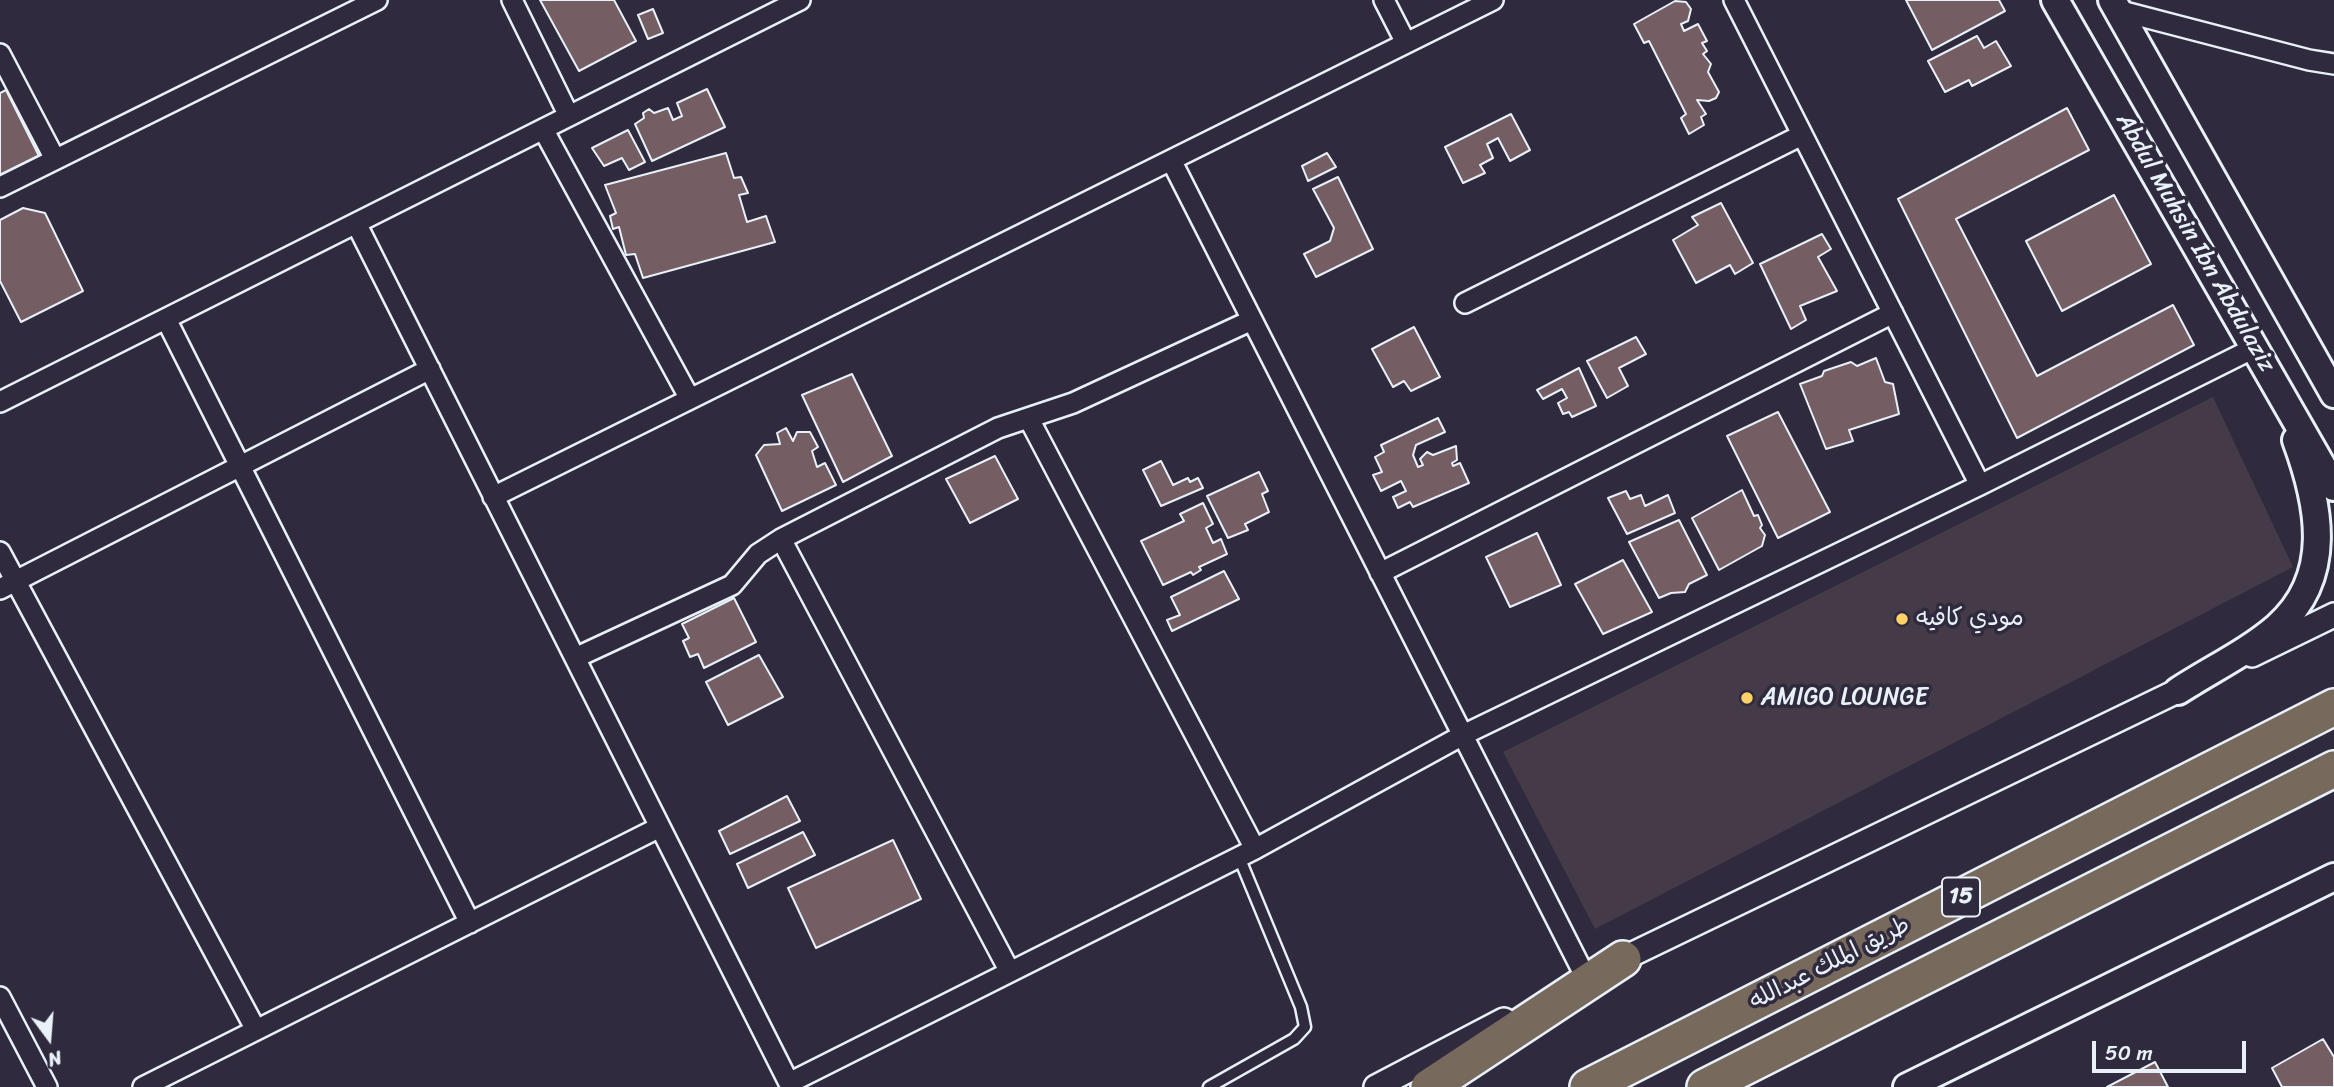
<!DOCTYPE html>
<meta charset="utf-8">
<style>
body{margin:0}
#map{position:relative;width:2334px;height:1087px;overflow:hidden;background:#2f2a3d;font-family:Sriracha,sans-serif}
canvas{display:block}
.north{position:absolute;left:14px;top:1003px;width:70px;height:70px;-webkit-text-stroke:5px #2f2a3d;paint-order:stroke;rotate:164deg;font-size:19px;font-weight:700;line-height:28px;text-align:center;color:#e8f1f8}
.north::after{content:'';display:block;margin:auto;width:24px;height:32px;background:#e8f1f8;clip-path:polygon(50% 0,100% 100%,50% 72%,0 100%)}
.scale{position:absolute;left:2092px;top:1041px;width:154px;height:32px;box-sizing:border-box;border:4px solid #e8f1f8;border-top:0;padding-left:9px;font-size:21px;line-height:24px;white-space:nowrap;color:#e8f1f8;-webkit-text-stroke:5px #2f2a3d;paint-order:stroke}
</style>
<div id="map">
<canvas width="2334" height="1087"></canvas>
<div class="north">N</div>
<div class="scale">50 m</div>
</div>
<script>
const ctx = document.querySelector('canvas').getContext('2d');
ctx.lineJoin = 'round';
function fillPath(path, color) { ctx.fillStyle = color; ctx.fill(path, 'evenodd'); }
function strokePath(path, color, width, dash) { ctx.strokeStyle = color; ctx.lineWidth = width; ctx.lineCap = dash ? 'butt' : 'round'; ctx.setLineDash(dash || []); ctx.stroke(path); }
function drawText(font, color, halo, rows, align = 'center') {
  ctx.font = font + ' Sriracha,"Playpen Sans Arabic",sans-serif'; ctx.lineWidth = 7; ctx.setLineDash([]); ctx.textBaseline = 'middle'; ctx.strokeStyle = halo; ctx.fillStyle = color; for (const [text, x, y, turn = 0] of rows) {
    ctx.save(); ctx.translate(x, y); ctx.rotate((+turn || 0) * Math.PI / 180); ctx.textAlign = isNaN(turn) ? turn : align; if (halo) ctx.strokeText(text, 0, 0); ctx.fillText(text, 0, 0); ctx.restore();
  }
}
const built = new Path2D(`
 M2213,397L2293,567L1595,929L1503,752Z`);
const building = new Path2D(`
 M540,0H614L636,41L579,71Z
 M1906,0H1999L2005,11L1932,50Z
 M1675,1L1686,2L1691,9L1688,21L1681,24L1684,31L1698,24L1707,41L1702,43L1707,51L1703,54L1711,64L1708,72L1719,92L1716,98L1709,101L1697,100L1706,114L1701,117L1704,125L1689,134L1681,118L1686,114L1649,41L1644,43L1634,24Z
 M653,9L663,33L648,39L638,15Z
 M1977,36L1984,48L1996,41L2011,66L1972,86L1969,80L1945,92L1928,61Z
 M707,89L725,127L652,161L635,124L644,118L643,113L649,109L654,113L668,108L673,120L682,116L677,103Z
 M6,90L42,162L0,183V93Z
 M2067,108L2089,150L1956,219L2037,376L2173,305L2194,345L2017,438L1898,199Z
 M1511,114L1530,150L1510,161L1498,138L1487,144L1493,158L1480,165L1485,173L1463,183L1445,147Z
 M628,130L645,162L629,170L622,158L604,166L592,148Z
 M726,153L734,178L741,177L748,193L739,195L747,222L766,216L775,242L643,278L635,254L626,255L619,227L613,229L610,216L616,213L605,185Z
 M1327,153L1336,167L1308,181L1302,166Z
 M1338,177L1373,249L1316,277L1304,254L1330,241L1334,228L1313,189Z
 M2114,195L2151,264L2062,311L2026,241Z
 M1721,203L1753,263L1735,274L1730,265L1696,283L1673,240L1698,225L1692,217Z
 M23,208L45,213L83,291L21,322L0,281V220Z
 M1822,234L1831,249L1818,257L1837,291L1800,306L1806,320L1791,329L1760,264Z
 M1414,327L1440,377L1411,391L1404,381L1393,387L1372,349Z
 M1636,337L1646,354L1619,368L1628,386L1607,398L1587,361Z
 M1876,358L1885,382L1893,384L1899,414L1849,430L1853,441L1826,449L1800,384L1822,376L1824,371L1851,362L1857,366Z
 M1579,368L1596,406L1572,417L1569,412L1563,414L1558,403L1567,398L1562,389L1543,399L1537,390Z
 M852,374L892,456L843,482L802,395Z
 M1778,412L1830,512L1778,538L1727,436Z
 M1438,418L1445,432L1416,445L1413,455L1418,467L1423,465L1420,459L1427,452L1433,455L1456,446L1457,460L1452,463L1453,466L1460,463L1469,483L1413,507L1410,502L1398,508L1393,497L1406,491L1401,481L1381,491L1373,475L1382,472L1375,457L1384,452L1381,445Z
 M786,428L793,441L797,432H810L818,447L812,451L817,467L825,463L836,485L782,511L756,455L764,445L780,444L777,433Z
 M995,456L1018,499L970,523L946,479Z
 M1161,461L1173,485L1188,478L1190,482L1198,478L1203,488L1161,506L1143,470Z
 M1259,472L1268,491L1262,494L1269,512L1245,524L1248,530L1228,538L1207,496Z
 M1742,490L1754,516L1758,515L1762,525L1760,528L1765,535L1762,546L1719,570L1692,518Z
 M1626,491L1630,499L1641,495L1645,506L1668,495L1675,513L1627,534L1608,498Z
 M1203,503L1213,524L1206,528L1213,543L1221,539L1227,554L1199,567L1201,570L1193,575L1191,572L1163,585L1141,541L1184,521L1180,514Z
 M1679,520L1707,575L1689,584L1685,592L1671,593L1659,598L1629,542Z
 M1537,533L1561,585L1510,607L1486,557Z
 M1623,560L1652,612L1603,634L1575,584Z
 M1224,571L1239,599L1172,631L1167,620L1180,615L1171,597Z
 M734,598L756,642L704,668L698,654L690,657L683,641L689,638L682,624Z
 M759,655L783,697L728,725L706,682Z
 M787,796L800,821L730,854L719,831Z
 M803,832L815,855L748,888L737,864Z
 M893,840L921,899L816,948L788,888Z
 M2323,1039L2334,1057V1087H2282L2272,1068Z
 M2155,1062L2168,1087H2107Z`);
const service = new Path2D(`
 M1209,1087L1294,1039L1305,1027L1301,1007L1239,857`);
const minor = new Path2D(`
 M512,0L569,116
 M1384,0L1406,43
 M1734,0L1980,485
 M2117,10L2309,60L2334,64
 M0,54L55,159
 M543,129L690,399
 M1171,160L1586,978
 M0,187L377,0
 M356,223L791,1087
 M1465,303L1802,135
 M166,319L470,923
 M0,402L800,0
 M1029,419L1255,849
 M493,497L1493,0
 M781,539L1010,972
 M0,552L256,1030
 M1380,573L1893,313
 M0,589L430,369
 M575,658L732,585L758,554L781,539L998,428L1073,403L1252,320
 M0,997L47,1087
 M789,1083L1255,849L1463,735L1980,485L2254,348
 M143,1087L660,827`);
const tertiary = new Path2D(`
 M2252,655L2334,615
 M1612,964L2192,684
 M1376,1087L1504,1020`);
const secondary = new Path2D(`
 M2055,0L2334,487
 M2112,0L2334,394
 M2178,691C2210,670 2248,652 2277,627C2334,577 2320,505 2296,440
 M1907,1087L2334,877`);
const motorway = new Path2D(`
 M1429,1087L1623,959
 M1588,1087L2334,707
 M1705,1087L2334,769`);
const markers = [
 [1902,619,7,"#ffd166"],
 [1747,698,7,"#ffd166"]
];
const shields = [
 [1961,897,38]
];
const shieldNames = [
 ["15",1961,897]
];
const streetNames = [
 ["Abdul Muhsin Ibn Abdulaziz",2195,243,60],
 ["طريق الملك عبدالله",1830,964,-27]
];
const poiNames = [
 ["مودي كافيه",1916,619],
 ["AMIGO LOUNGE",1761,698]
];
fillPath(built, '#443a48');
fillPath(building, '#745e63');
strokePath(building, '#e8f1f8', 2);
strokePath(service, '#e8f1f8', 15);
strokePath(minor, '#e8f1f8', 24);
strokePath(tertiary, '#e8f1f8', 28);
strokePath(secondary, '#e8f1f8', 32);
strokePath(motorway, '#e8f1f8', 40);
strokePath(service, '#2f2a3d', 10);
strokePath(minor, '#2f2a3d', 19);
strokePath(tertiary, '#2f2a3d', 23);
strokePath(secondary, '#2f2a3d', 26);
strokePath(motorway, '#77695c', 35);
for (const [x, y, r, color] of markers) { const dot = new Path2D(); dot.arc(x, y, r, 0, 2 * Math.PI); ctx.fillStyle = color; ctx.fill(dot); strokePath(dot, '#2f2a3d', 2.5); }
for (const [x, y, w] of shields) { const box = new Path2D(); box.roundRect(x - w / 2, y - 19.5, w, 39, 5); ctx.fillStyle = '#2f2a3d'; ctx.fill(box); strokePath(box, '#e8f1f8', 2); }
drawText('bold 23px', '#e8f1f8', null, shieldNames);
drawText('24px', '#e8f1f8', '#2f2a3d', streetNames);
drawText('24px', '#e8f1f8', '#2f2a3d', poiNames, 'left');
</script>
